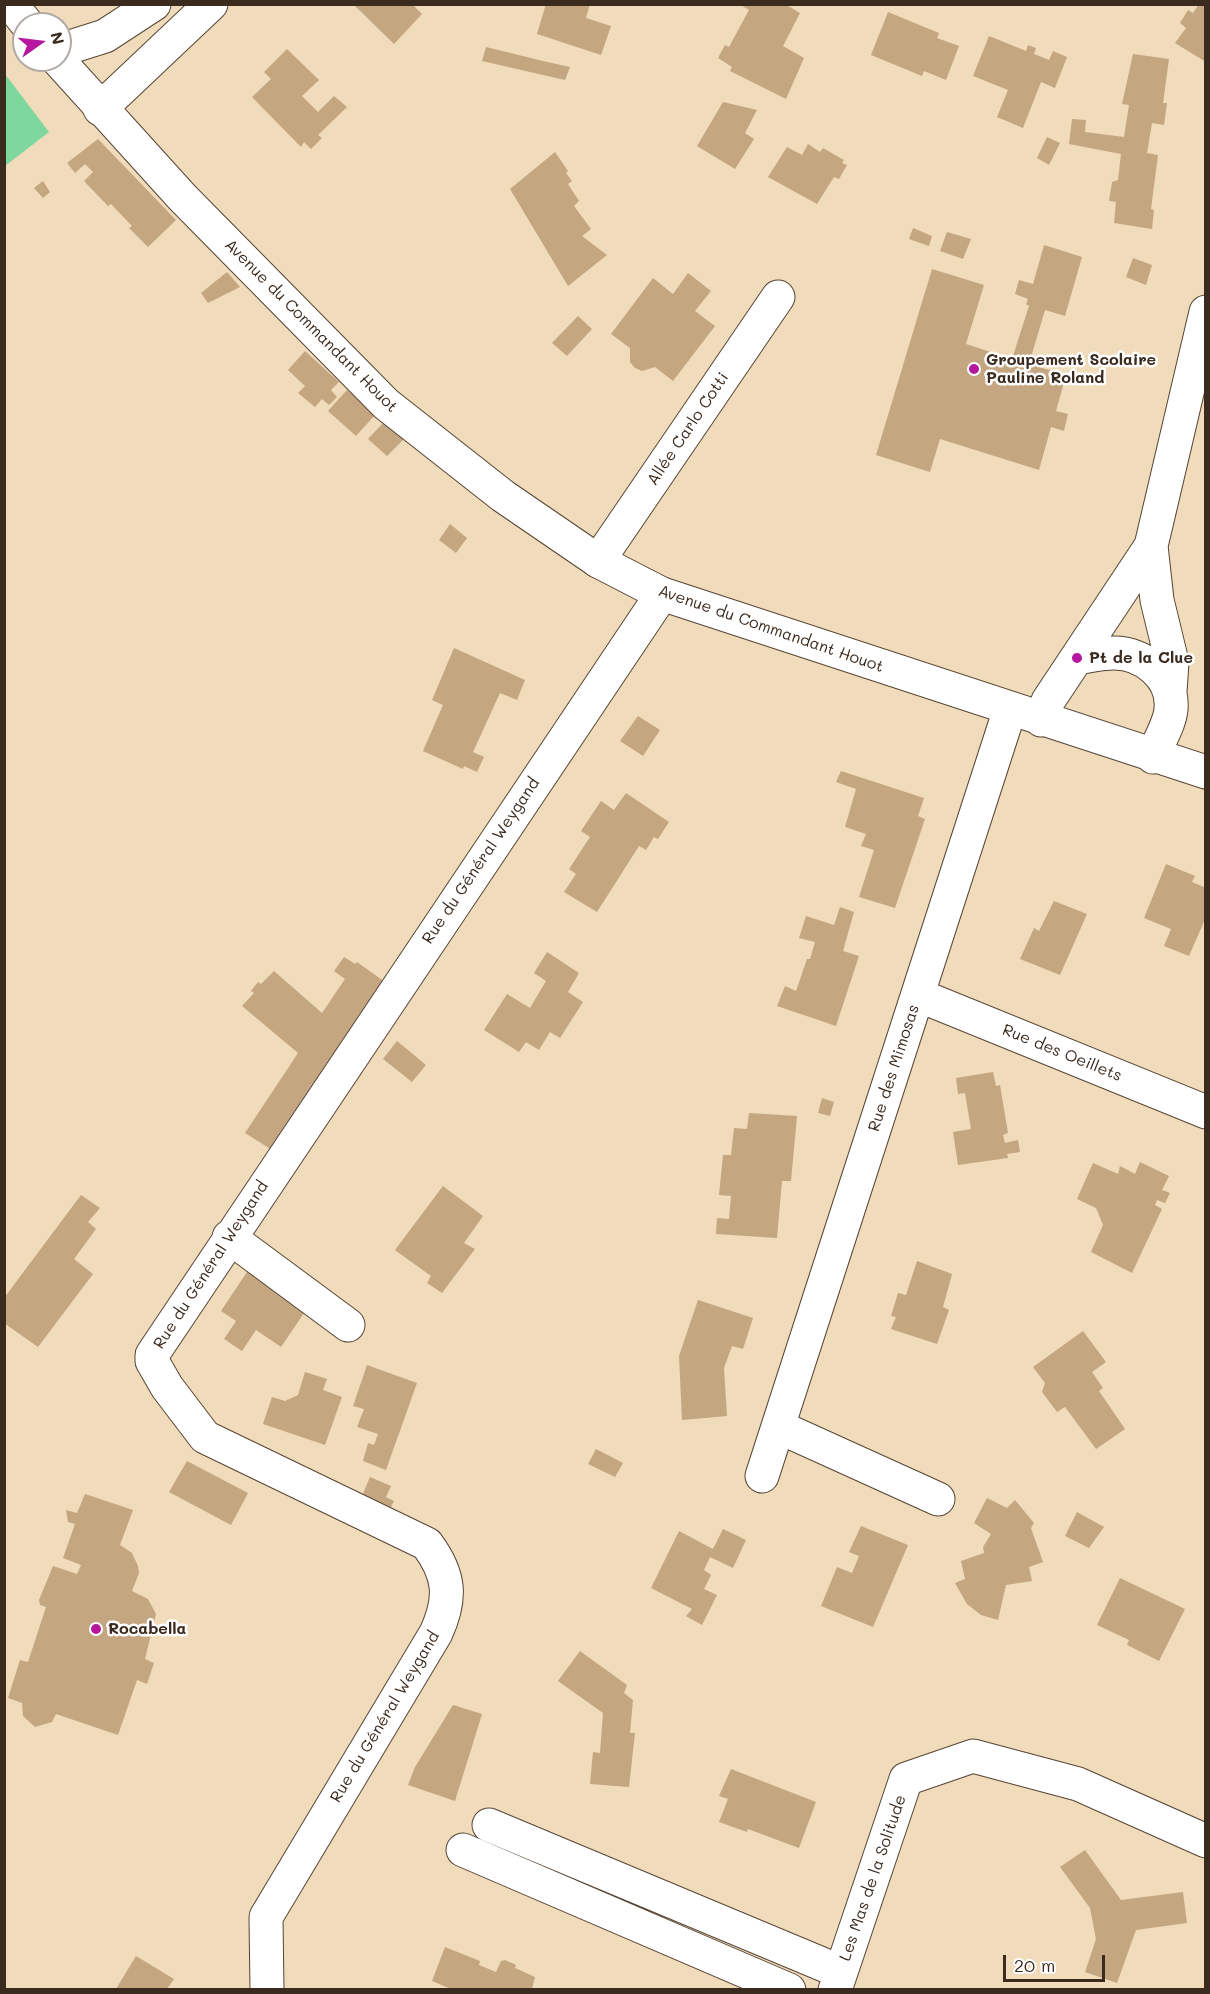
<!DOCTYPE html>
<meta charset="utf-8">
<style>
body{margin:0}
#map{position:relative;width:1210px;height:1994px;overflow:hidden;background:#f0dbba;font-family:Mali,sans-serif}
canvas{display:block}
.frame{position:absolute;inset:0;border:6px solid #3b2a1e;pointer-events:none}
.north{position:absolute;left:12px;top:12px;width:60px;height:60px;box-sizing:border-box;background:#fff;border:2px solid #b1aaa5;border-radius:50%;rotate:76deg;font-size:16px;font-weight:700;line-height:24px;text-align:center;color:#3b2a1e}
.north::after{content:'';display:block;margin:auto;width:21px;height:27px;background:#b5179e;clip-path:polygon(50% 0,100% 100%,50% 72%,0 100%)}
.scale{position:absolute;left:1003px;top:1955px;width:102px;height:27px;box-sizing:border-box;border:3px solid #3b2a1e;border-top:0;padding-left:8px;font-size:18px;line-height:21px;white-space:nowrap;color:#3b2a1e;-webkit-text-stroke:4px #fff;paint-order:stroke}
</style>
<div id="map">
<canvas width="1210" height="1994"></canvas>
<div class="frame"></div>
<div class="north">N</div>
<div class="scale">20 m</div>
</div>
<script>
const ctx = document.querySelector('canvas').getContext('2d');
ctx.lineJoin = 'round';
function fillPath(path, color) { ctx.fillStyle = color; ctx.fill(path, 'evenodd'); }
function strokePath(path, color, width, dash) { ctx.strokeStyle = color; ctx.lineWidth = width; ctx.lineCap = dash ? 'butt' : 'round'; ctx.setLineDash(dash || []); ctx.stroke(path); }
function drawText(font, color, halo, rows, align = 'center') {
  ctx.font = font + ' Mali,sans-serif'; ctx.lineWidth = 5; ctx.setLineDash([]); ctx.textBaseline = 'middle'; ctx.strokeStyle = halo; ctx.fillStyle = color; for (const [text, x, y, turn = 0] of rows) {
    ctx.save(); ctx.translate(x, y); ctx.rotate((+turn || 0) * Math.PI / 180); ctx.textAlign = isNaN(turn) ? turn : align; if (halo) ctx.strokeText(text, 0, 0); ctx.fillText(text, 0, 0); ctx.restore();
  }
}
const green = new Path2D(`
 M5,74L49,132L5,166Z`);
const building = new Path2D(`
 M353,4H412L422,14L394,44Z
 M546,4H590L586,18L611,26L601,55L537,34Z
 M739,4H785L800,13L783,46L804,58L786,99L730,71L732,67L718,58L725,45L729,47L749,10Z
 M1199,4H1206V62L1175,43L1186,28L1180,23L1188,10L1193,13Z
 M888,12L939,33L937,38L959,46L946,80L924,71L922,76L871,55Z
 M989,36L1026,51L1028,45L1036,48L1034,54L1049,60L1053,51L1067,57L1055,88L1041,82L1023,128L997,117L1008,90L973,76Z
 M486,47L543,61L570,67L565,80L482,61Z
 M287,49L319,80L302,96L318,112L334,96L347,107L318,135L322,138L311,149L304,142L301,147L252,97L271,79L264,72Z
 M1133,54L1169,59L1163,103H1167L1164,125L1152,123L1147,153L1158,155L1151,209L1154,210L1152,229L1114,223L1116,202L1109,201L1112,182L1118,180L1121,154L1069,144L1072,119L1086,120L1085,132L1124,137L1129,105L1122,104Z
 M723,102L757,110L745,133L754,139L735,169L697,146Z
 M1047,137L1060,143L1049,165L1037,158Z
 M98,139L176,220L148,247L129,228L132,226L111,204L108,206L84,181L93,172L85,164L75,173L67,163Z
 M808,144L820,152L823,148L844,160L842,163L847,165L839,179L834,177L817,204L768,177L787,147L802,155Z
 M555,152L568,171L566,173L572,181L568,184L579,201L574,206L591,229L582,236L607,255L568,286L510,189Z
 M43,181L50,192L43,198L34,188Z
 M913,228L932,236L929,246L909,239Z
 M947,232L971,239L963,259L940,251Z
 M1044,245L1082,257L1065,316L1045,310L1029,364L1066,375L1056,411L1068,414L1064,431L1051,427L1039,470L940,439L930,472L876,455L932,269L984,285L966,344L1012,359L1029,306L1026,304L1028,299L1015,294L1019,280L1033,284Z
 M1133,258L1152,265L1146,285L1126,277Z
 M227,272L240,287L208,303L201,293Z
 M688,273L711,291L695,311L715,326L673,381L655,367L642,371L635,368L630,362V348L611,334L653,278L673,294Z
 M578,316L592,329L567,356L552,343Z
 M305,351L339,382L331,390L337,397L329,405L322,399L315,407L298,393L305,386L288,370Z
 M347,390L376,414L356,436L328,411Z
 M384,422L404,439L387,456L368,439Z
 M450,524L467,538L456,553L439,540Z
 M454,648L525,680L517,700L500,693L473,752L484,757L477,772L464,766L463,769L423,751L443,705L432,700Z
 M638,716L660,730L643,756L620,741Z
 M841,771L924,798L918,816L925,819L895,908L859,897L874,850L861,846L866,834L845,827L856,789L836,782Z
 M626,793L669,822L658,839L654,837L646,850L639,846L597,912L564,892L576,874L569,869L590,837L581,831L601,801L614,810Z
 M1166,864L1195,876L1192,882L1206,888V917L1189,956L1164,946L1171,929L1144,918Z
 M1054,901L1087,914L1060,975L1020,959L1034,928L1039,931Z
 M840,907L854,912L843,951L859,956L836,1026L777,1006L785,986L796,991L807,959H810L815,942L799,938L806,916L834,925Z
 M547,952L579,973L568,992L583,1002L560,1038L550,1032L539,1050L526,1042L519,1052L484,1030L507,994L530,1008L546,981L534,973Z
 M344,957L355,964L357,962L385,982L272,1150L245,1133L298,1053L242,1006L254,993L251,991L258,982L261,984L274,971L322,1013L345,979L334,971Z
 M397,1041L426,1065L412,1082L383,1059Z
 M993,1072L996,1086L1000,1085L1008,1133L1003,1135L1005,1143L1018,1140L1020,1152L1007,1154L1008,1158L958,1165L953,1132L971,1129L965,1093L958,1094L956,1078Z
 M822,1098L834,1102L830,1116L818,1113Z
 M749,1113L797,1116L791,1181H782L777,1238L716,1234L717,1218L729,1219L731,1196L719,1195L723,1155H731L734,1128L747,1129Z
 M1140,1162L1169,1176L1162,1190L1170,1193L1165,1203L1157,1200L1155,1205L1162,1209L1132,1273L1091,1252L1103,1225L1096,1208L1077,1199L1093,1163L1118,1174L1120,1166L1135,1174Z
 M443,1186L483,1216L464,1243L475,1249L442,1293L427,1283L431,1276L395,1250Z
 M81,1195L100,1208L88,1222L96,1229L74,1259L93,1274L38,1347L4,1323V1298Z
 M917,1261L952,1274L943,1307L949,1310L937,1344L891,1329L896,1317L891,1316L898,1293L906,1295Z
 M251,1266L306,1310L281,1347L256,1330L242,1351L224,1339L236,1321L221,1311Z
 M698,1300L753,1318L743,1349L732,1346L724,1368L727,1416L682,1420L679,1356Z
 M1083,1331L1106,1362L1092,1372L1103,1388L1099,1391L1125,1429L1096,1449L1065,1407L1057,1412L1042,1392L1045,1383L1033,1367Z
 M367,1365L417,1383L386,1470L363,1461L368,1443L374,1445L378,1434L357,1427L364,1409L353,1406Z
 M305,1372L327,1379L323,1390L342,1397L325,1445L263,1424L272,1397L285,1401L298,1395Z
 M596,1449L623,1463L615,1477L588,1464Z
 M187,1461L248,1493L231,1525L169,1492Z
 M370,1477L391,1486L386,1497L394,1501L390,1509L362,1496Z
 M85,1494L133,1510L120,1545L132,1553L138,1566L139,1573L132,1591L148,1599L156,1614L145,1659L154,1663L147,1684L137,1680L118,1735L56,1714L52,1722L35,1727L23,1716L22,1703L8,1698L20,1660L28,1662L46,1607L40,1605L39,1600L53,1566L77,1574L81,1565L63,1558L75,1524L68,1522L66,1510L77,1513Z
 M987,1498L1007,1508L1015,1500L1034,1523L1031,1528L1043,1562L1029,1567L1032,1581L1006,1585L998,1620L981,1615L967,1604L955,1583L965,1579L961,1561L984,1553L983,1547L991,1534L974,1523Z
 M1077,1512L1104,1527L1089,1548L1065,1536Z
 M861,1526L908,1545L873,1627L821,1606L837,1567L852,1573L859,1556L849,1552Z
 M723,1529L746,1540L733,1568L710,1557L704,1570L711,1575L704,1589L717,1595L702,1625L686,1616L692,1609L651,1588L679,1531L713,1549Z
 M1120,1578L1185,1609L1159,1661L1127,1645L1129,1640L1097,1625Z
 M580,1651L627,1685L624,1693L633,1700L630,1733H635L629,1787L590,1784L593,1752L600,1753L603,1713L558,1681Z
 M453,1705L482,1714L455,1801L408,1785L415,1767Z
 M731,1769L816,1802L799,1848L748,1829L747,1832L719,1822L728,1799L719,1796Z
 M1085,1850L1121,1900L1183,1892L1187,1923L1136,1930L1117,1983L1085,1972L1096,1939L1090,1908L1060,1867Z
 M445,1947L480,1961L479,1965L496,1972L501,1961L505,1960L516,1965L515,1968L535,1977L532,1989H451L432,1981Z
 M136,1956L174,1979L167,1989H116Z`);
const minor = new Path2D(`
 M60,53L70,47L105,36L154,4
 M100,109L211,4
 M1151,546L1157,600L1172,662L1170,692
 M598,561L778,297
 M1077,658C1089,656 1102,653 1114,653C1144,653 1174,677 1171,709C1170,724 1158,742 1153,757
 M1041,720L1048,701L1151,546L1206,312
 M918,995L1206,1112
 M229,1237L348,1325
 M779,1427L938,1499
 M762,1476L1010,709
 M489,1825L841,1972
 M463,1850L789,1990
 M267,1990L266,1917L436,1633C452,1598 450,1575 427,1544L205,1437L167,1387L152,1361V1355L662,594
 M835,1990L906,1779L973,1756L1078,1784L1206,1841`);
const major = new Path2D(`
 M11,4L27,24
 M58,60L182,197L386,404L503,496L598,561L662,594L1206,772`);
const markers = [
 [974,369,6,"#b5179e"],
 [1077,658,6,"#b5179e"],
 [96,1629,6,"#b5179e"]
];
const streetNames = [
 ["Avenue du Commandant Houot",311,326,45],
 ["Allée Carlo Cotti",688,429,-56],
 ["Avenue du Commandant Houot",771,629,19],
 ["Rue du Général Weygand",481,861,-56],
 ["Rue des Oeillets",1062,1053,22],
 ["Rue des Mimosas",894,1068,-72],
 ["Rue du Général Weygand",211,1265,-57],
 ["Rue du Général Weygand",385,1717,-59],
 ["Les Mas de la Solitude",873,1878,-71]
];
const poiNames = [
 ["Groupement Scolaire",986,360],
 ["Pauline Roland",986,378],
 ["Pt de la Clue",1089,658],
 ["Rocabella",108,1629]
];
fillPath(green, '#7ed89d');
fillPath(building, '#c4a681');
strokePath(minor, '#564535', 35);
strokePath(major, '#564535', 35);
strokePath(minor, '#fff', 33);
strokePath(major, '#fff', 33);
for (const [x, y, r, color] of markers) { const dot = new Path2D(); dot.arc(x, y, r, 0, 2 * Math.PI); ctx.fillStyle = color; ctx.fill(dot); strokePath(dot, '#fff', 2); }
drawText('16px', '#3b2a1e', '#fff', streetNames);
drawText('bold 16px', '#3b2a1e', '#fff', poiNames, 'left');
</script>
